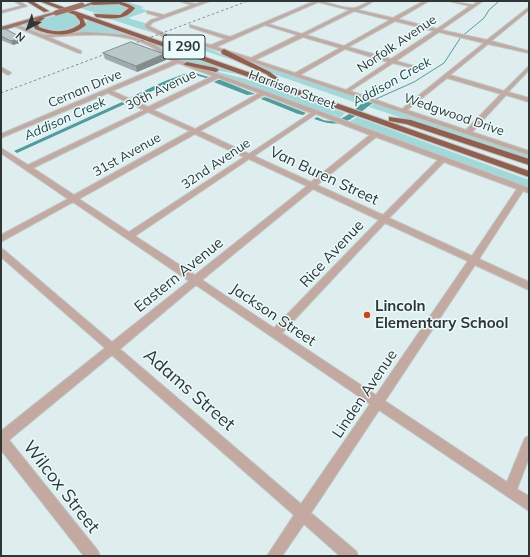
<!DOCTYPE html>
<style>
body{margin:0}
#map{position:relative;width:530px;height:557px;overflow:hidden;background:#deeeee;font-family:Mulish,sans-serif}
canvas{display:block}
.frame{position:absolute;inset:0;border:2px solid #303636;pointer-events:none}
.north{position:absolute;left:8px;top:8px;width:40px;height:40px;-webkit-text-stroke:3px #ebfbfb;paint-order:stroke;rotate:221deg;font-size:11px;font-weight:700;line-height:16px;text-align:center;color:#303636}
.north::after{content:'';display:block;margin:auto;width:14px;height:18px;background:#303636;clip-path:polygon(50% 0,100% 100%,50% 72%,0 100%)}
</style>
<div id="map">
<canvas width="530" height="557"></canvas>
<div class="frame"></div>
<div class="north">N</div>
</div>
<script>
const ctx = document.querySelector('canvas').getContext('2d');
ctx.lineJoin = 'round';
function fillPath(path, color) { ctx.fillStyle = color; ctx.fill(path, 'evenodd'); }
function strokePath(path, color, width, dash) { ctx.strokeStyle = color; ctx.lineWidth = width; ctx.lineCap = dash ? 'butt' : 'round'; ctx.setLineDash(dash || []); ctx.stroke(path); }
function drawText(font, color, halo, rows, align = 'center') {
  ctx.font = font + ' Mulish,sans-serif'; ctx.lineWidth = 3; ctx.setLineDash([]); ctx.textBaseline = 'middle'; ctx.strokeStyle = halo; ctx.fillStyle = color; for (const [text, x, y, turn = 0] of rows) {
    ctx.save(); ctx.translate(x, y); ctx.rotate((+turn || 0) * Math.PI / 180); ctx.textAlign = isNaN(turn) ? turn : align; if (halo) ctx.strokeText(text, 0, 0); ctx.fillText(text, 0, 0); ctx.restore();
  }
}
const green = new Path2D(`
 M125,1L144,7L141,8L148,11L128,18L145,23V29L153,33L107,18L123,16L132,6L121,2H102Z
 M115,2L129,8V9C113,21 97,13 80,8L99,3Z
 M66,12L78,18L80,25C68,30 47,37 37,25L38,21Z
 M37,20L33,25L41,31L69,32L89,20L139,38L122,34L95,32L44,35L22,25Z
 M160,36L198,44L247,65Z
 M146,41H147L240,74C222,73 187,63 170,56C161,52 156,45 146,41Z
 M226,53L358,97L362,99L357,103L279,76Z
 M199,67L246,79L345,113L339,119L331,116Z
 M375,103L529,155V160L369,107Z
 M357,117L529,180V189L349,122Z`);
const water = new Path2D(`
 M187,73H195L209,77L206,78L195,75H187L135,99L131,97L165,81Z
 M218,80H221L255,94L247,95L216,83L214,82Z
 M264,97L268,98L306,113L303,115L298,114L261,99Z
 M366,100L373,103C349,120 344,130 314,119L317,117C337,129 351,112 366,100Z
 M122,102L125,104L17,153L14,151Z`);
const stream = new Path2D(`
 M367,103L414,82L444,63L461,37L484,18L489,10L499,1`);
const minor = new Path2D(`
 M14,1H19L27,6L1,13V11L22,6Z
 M179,1L196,4L204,1H210L153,22L149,26L167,35L211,45L226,39L190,27V25L230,37L315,1C327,1 343,9 353,8C360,8 366,1 374,1L358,10L393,18L424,1H429L398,19L437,29L470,6L449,1L473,5L478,1H483L441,30L487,40L529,7V10L491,41L529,51V53L488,44L450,75L504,91L529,66V70L508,92L529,98V102L506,95L472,132L529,151V155L202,45L164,37L146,28L145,25L151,20L161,17L147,13V11L164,15L192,5ZM318,2L350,10L302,34L268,24ZM354,11L390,20L344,46L306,35ZM395,21L434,31L391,59L348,47ZM265,25L298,35L251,58L216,47ZM439,32L484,43L402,109L350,91L393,63L421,70V68L396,61ZM303,37L340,48L295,73L255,60ZM345,49L388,62L346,90L300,75ZM447,78L501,94L466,130L407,110Z
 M15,24L43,35L86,32L126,35L154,44L171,57L529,188V193L523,191L479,259L529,282V290L475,265L385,401L507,482L525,438L529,436V458L517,489L529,496V511L379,410L311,513L356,551L358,556H340L304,524L282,556H267L294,515L112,355L9,440L98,551L100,556H84L1,450V431L105,348L1,257V249L4,250L112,342L189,281L73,202L1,242V235L68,199L1,153V148L28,165L144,110L108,93L3,137L1,138V134L173,61C164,58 159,50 150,46C119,30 81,35 48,37L81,51V53H79L14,26ZM178,63L213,76L148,107L112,91ZM218,78L259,93L195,129L153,110ZM264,95L311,113L249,154L200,131ZM148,112L190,131L74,195L33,168ZM316,114L370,135L311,182L254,156ZM195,134L244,157L129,232L79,199ZM376,137L438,160L383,215L317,185ZM249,159L307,186L195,275L135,236ZM444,162L517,189L472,256L389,218ZM313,189L379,220L274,328L202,280ZM385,223L468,261L376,395L282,333ZM196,285L370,404L301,504L120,349Z
 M1,67L10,72L11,73L8,75L1,71Z`);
const major = new Path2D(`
 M95,1H102L84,7L82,6Z
 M54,12L58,13L1,31V27Z`);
const highway = new Path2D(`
 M26,1H32L49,11L44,12Z
 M39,1H46L529,171V177L83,18L86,25C72,38 51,36 35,29L32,23L40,17L45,18L38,23L39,27C53,33 68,33 80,24V21L75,15Z
 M99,1C111,1 125,0 135,8C126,21 110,19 96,17L94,14L120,15L129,8L119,4L93,5L90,3Z
 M224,49L270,72L279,79L274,80L266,74L222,54L221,51Z
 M187,62L216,68L219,70L216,72L185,65L184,64Z
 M389,117L411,120L529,159V165L406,124L389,121Z`);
const rail = new Path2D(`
 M1,93L248,1`);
const majorBridge = new Path2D(`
 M56,13L82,5`);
const wall = new Path2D(`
 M1,30L21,37L23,42L13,45L1,40Z
 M103,53L166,60L137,72L105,59Z`);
const shadedWall = new Path2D(`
 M21,37L23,42L13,45L11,41Z
 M164,54L166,60L137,72L136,66Z`);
const building = new Path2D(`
 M5,29L21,37H19L21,38L11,41L1,36V30Z
 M131,42L164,54L136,66L103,53Z`);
const markers = [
 [367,315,4,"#cc450d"]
];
const farStreetnames = [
 ["Norfolk Avenue",397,44,-34],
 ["Cernan Drive",85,89,-23],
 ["30th Avenue",161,90,-26],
 ["Harrison Street",292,90,20],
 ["Wedgwood Drive",454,115,19],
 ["31st Avenue",127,155,-29],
 ["32nd Avenue",216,164,-34]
];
const farWaternames = [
 ["Addison Creek",392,82,-29],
 ["Addison Creek",65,119,-24]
];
const shields = [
 [184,47,42]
];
const shieldNames = [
 ["I 290",184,47]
];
const streetNames = [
 ["Van Buren Street",324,176,25],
 ["Rice Avenue",332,254,-47],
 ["Eastern Avenue",179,275,-39],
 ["Jackson Street",273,315,34],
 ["Linden Avenue",365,394,-56]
];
const poiNames = [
 ["Lincoln",375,306],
 ["Elementary School",375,323]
];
const nearStreetnames = [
 ["Adams Street",189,390,41],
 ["Wilcox Street",61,487,52]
];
fillPath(green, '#a1d8d9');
fillPath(water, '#4f9d9f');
strokePath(stream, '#4f9d9f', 1);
strokePath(minor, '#bbc9c9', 2);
strokePath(major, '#bbc9c9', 2);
strokePath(highway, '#bbc9c9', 2);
fillPath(minor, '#c4a9a0');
fillPath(major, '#a17262');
fillPath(highway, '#945e4c');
strokePath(rail, '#818b8b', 1, [2.5, 2.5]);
strokePath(majorBridge, '#bbc9c9', 6, []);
strokePath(majorBridge, '#a17262', 5);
fillPath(wall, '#9facad');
fillPath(shadedWall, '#828c8d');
fillPath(building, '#b9c8c9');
strokePath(building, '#828c8d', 1);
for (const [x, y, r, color] of markers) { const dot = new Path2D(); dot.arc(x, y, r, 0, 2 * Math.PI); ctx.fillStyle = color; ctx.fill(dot); strokePath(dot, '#ebfbfb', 1.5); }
drawText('13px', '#303636', '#ebfbfb', farStreetnames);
drawText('italic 13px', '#1d4344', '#ebfbfb', farWaternames);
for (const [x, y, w] of shields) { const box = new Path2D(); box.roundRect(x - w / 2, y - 12, w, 24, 3); ctx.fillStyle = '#ebfbfb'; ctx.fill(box); strokePath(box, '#303636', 1); }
drawText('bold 14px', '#303636', null, shieldNames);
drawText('15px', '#303636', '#ebfbfb', streetNames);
drawText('bold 15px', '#303636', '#ebfbfb', poiNames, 'left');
drawText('18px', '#303636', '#ebfbfb', nearStreetnames);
</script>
